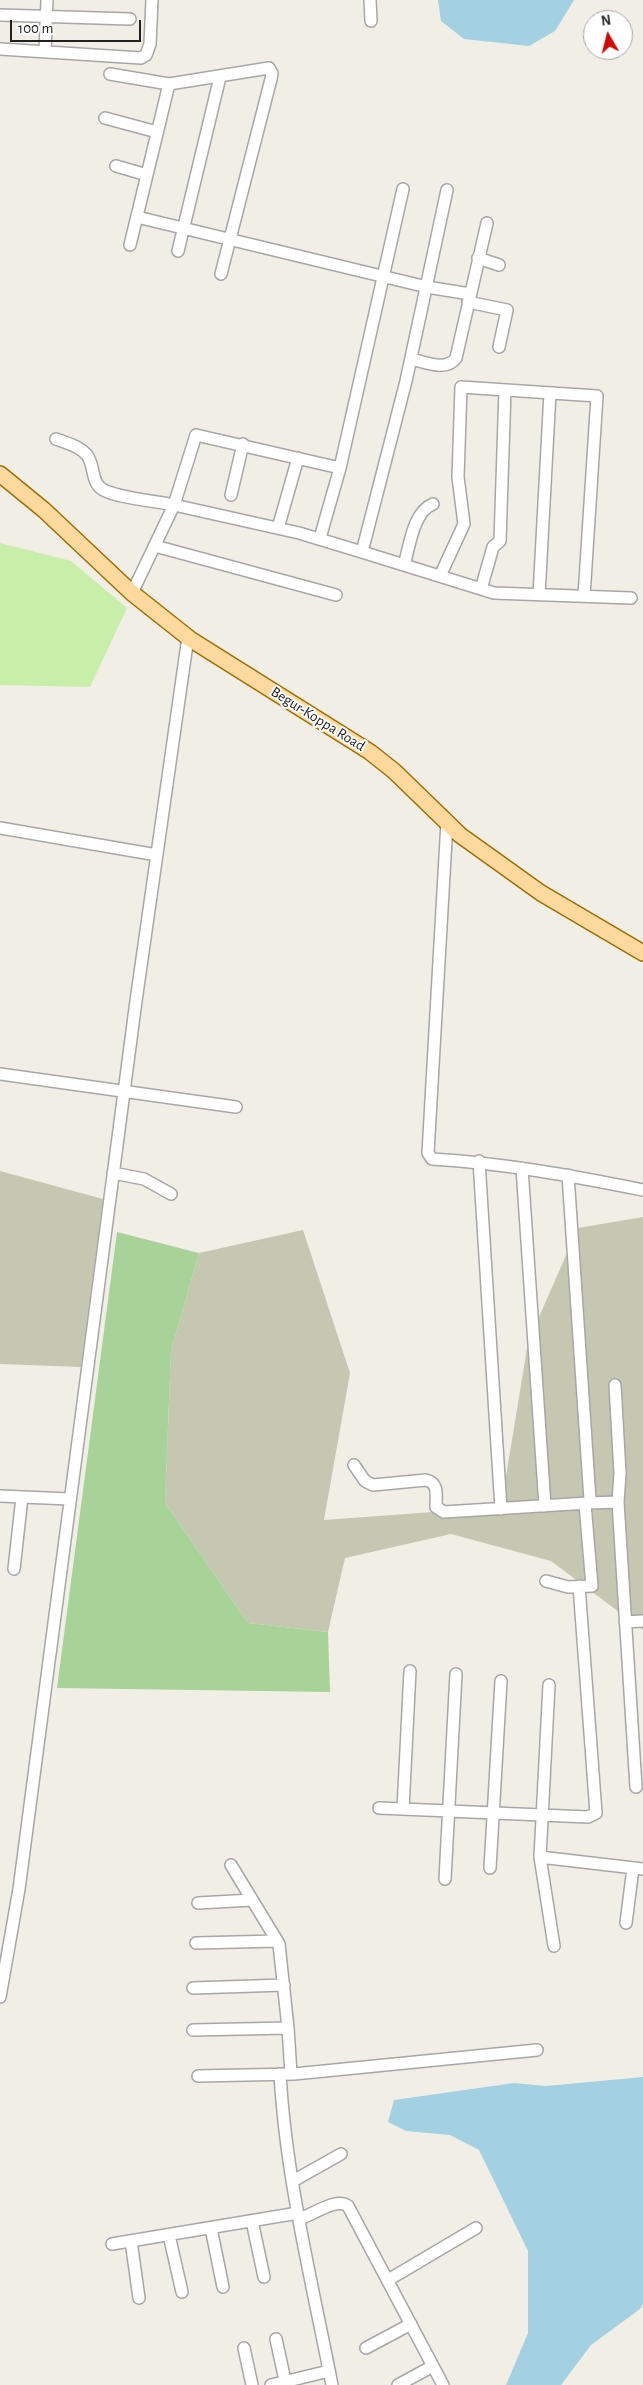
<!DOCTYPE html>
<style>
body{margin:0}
#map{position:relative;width:643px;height:2385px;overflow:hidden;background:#f1eee6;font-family:"Alegreya Sans",sans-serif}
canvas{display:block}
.north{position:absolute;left:583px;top:10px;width:50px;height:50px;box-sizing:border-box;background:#fff;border:1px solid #a6a6a6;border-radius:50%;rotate:352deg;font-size:14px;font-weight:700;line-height:20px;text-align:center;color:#202020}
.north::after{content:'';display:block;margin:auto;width:18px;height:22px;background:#d00800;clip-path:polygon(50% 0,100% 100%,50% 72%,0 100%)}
.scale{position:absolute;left:10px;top:20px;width:131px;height:22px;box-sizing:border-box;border:2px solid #202020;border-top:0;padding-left:6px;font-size:15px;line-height:18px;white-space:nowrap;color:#202020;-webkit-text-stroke:4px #fff;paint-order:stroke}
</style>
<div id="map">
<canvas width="643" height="2385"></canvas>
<div class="north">N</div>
<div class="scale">100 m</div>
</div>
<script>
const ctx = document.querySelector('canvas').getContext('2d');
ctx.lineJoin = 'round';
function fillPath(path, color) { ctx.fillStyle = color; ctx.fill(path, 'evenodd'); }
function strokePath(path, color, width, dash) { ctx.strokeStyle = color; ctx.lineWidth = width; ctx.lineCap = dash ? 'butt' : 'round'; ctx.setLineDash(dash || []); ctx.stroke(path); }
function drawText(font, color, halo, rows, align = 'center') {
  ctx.font = font + ' "Alegreya Sans",sans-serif'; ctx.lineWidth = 4; ctx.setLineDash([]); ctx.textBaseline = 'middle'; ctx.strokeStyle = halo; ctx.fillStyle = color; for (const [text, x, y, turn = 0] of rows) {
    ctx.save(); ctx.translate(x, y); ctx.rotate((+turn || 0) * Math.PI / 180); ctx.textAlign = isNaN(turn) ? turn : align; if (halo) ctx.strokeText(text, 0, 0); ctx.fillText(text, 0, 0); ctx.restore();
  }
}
const construction = new Path2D(`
 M0,1171L103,1199L81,1367L0,1364Z
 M643,1217V1630L551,1561L451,1534L345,1558L328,1632L248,1623L165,1503L171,1351L199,1253L303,1230L350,1373L324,1520L501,1507L528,1342L578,1228Z`);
const grass = new Path2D(`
 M0,543L71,561L127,608L90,687L0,685Z`);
const forest = new Path2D(`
 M117,1232L199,1253L171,1351L165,1503L248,1623L328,1632L330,1692L57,1688Z`);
const water = new Path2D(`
 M438,0H574L555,31L529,46L464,39L441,21Z
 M643,2077V2304L640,2309L591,2345L561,2385H506L528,2333V2251L479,2150L450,2135L406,2131L388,2122L394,2100L514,2083L546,2086Z`);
const minor = new Path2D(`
 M370,0L371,21
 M0,15L130,19
 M0,49L141,58L146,55L150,44L152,0
 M45,52L47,0
 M110,74L169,84L269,68L272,73L271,79L221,274
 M105,118L157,132
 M116,166L147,175
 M137,217L427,287L470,294
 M130,245L169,84
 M178,251L220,77
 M478,258L499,265
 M468,302L507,310L499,347
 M411,359C425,362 446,372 456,358L487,223
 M56,439C67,443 79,446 87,455C95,466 91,482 102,489C116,498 156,501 174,505L196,435L340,468L320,538
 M340,468L403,189
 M231,495L243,444
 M278,528L298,458
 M155,546L336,595
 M362,552L494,593L631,598
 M404,565C410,545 413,512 433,504
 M440,576L464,524L458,477L461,387L597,396L584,596
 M481,589L493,547L500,541L505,390
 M132,593L174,505L299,533L362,552L406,381L447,190
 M539,595L550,393
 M447,822L428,1153L432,1159C503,1163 573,1176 643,1190
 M0,828L157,855
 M0,1074L236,1107
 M479,1161L501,1509
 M522,1168L545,1506
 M113,1173L144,1179L171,1194
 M354,1465L365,1481L373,1485L426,1480C439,1483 436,1495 436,1507L444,1512L588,1503L590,1500L568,1175
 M0,1496L69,1499
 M618,1502L636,1787
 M588,1503L618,1502L620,1473L615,1385
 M14,1569L22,1497
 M546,1581L568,1587L592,1586L585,1504
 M625,1622L643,1621
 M549,1685L540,1857L554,1946
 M379,1808L588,1817L596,1813L579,1586
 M403,1809L410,1671
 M540,1857L643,1869
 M231,1865L279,1944L288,2028L291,2074
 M490,1868L501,1681
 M445,1879L456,1674
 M198,1903L252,1900
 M626,1923L633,1868
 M196,1943L277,1941
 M193,1988L284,1985
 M0,1997L19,1889L136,1001L188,637
 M193,2030L288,2028
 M280,2074C286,2179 312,2282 332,2385
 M198,2076L294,2074L537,2050
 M293,2181L341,2154
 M299,2219C313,2215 336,2197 348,2206L443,2385
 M252,2221L264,2277
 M211,2228L223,2287
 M169,2235L182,2292
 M131,2241L139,2298
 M112,2244L298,2213
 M388,2280L476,2228
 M276,2339L286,2385
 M244,2348L252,2385
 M366,2348L411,2324
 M271,2385L329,2371
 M398,2385L433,2366`);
const major = new Path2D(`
 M0,474L44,510L132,593L190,639L370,752L394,771L460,835L541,893L643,953`);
const streetNames = [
 ["Begur-Koppa Road",318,719,32]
];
fillPath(construction, '#c6c7b0');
fillPath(grass, '#c8efa9');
fillPath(forest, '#a7d398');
fillPath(water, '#a3d1e2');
strokePath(minor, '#a7a7a7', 14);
strokePath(major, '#9c6f00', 18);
strokePath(minor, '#fff', 11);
strokePath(major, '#ffd99d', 15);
drawText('15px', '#202020', '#fff', streetNames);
</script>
